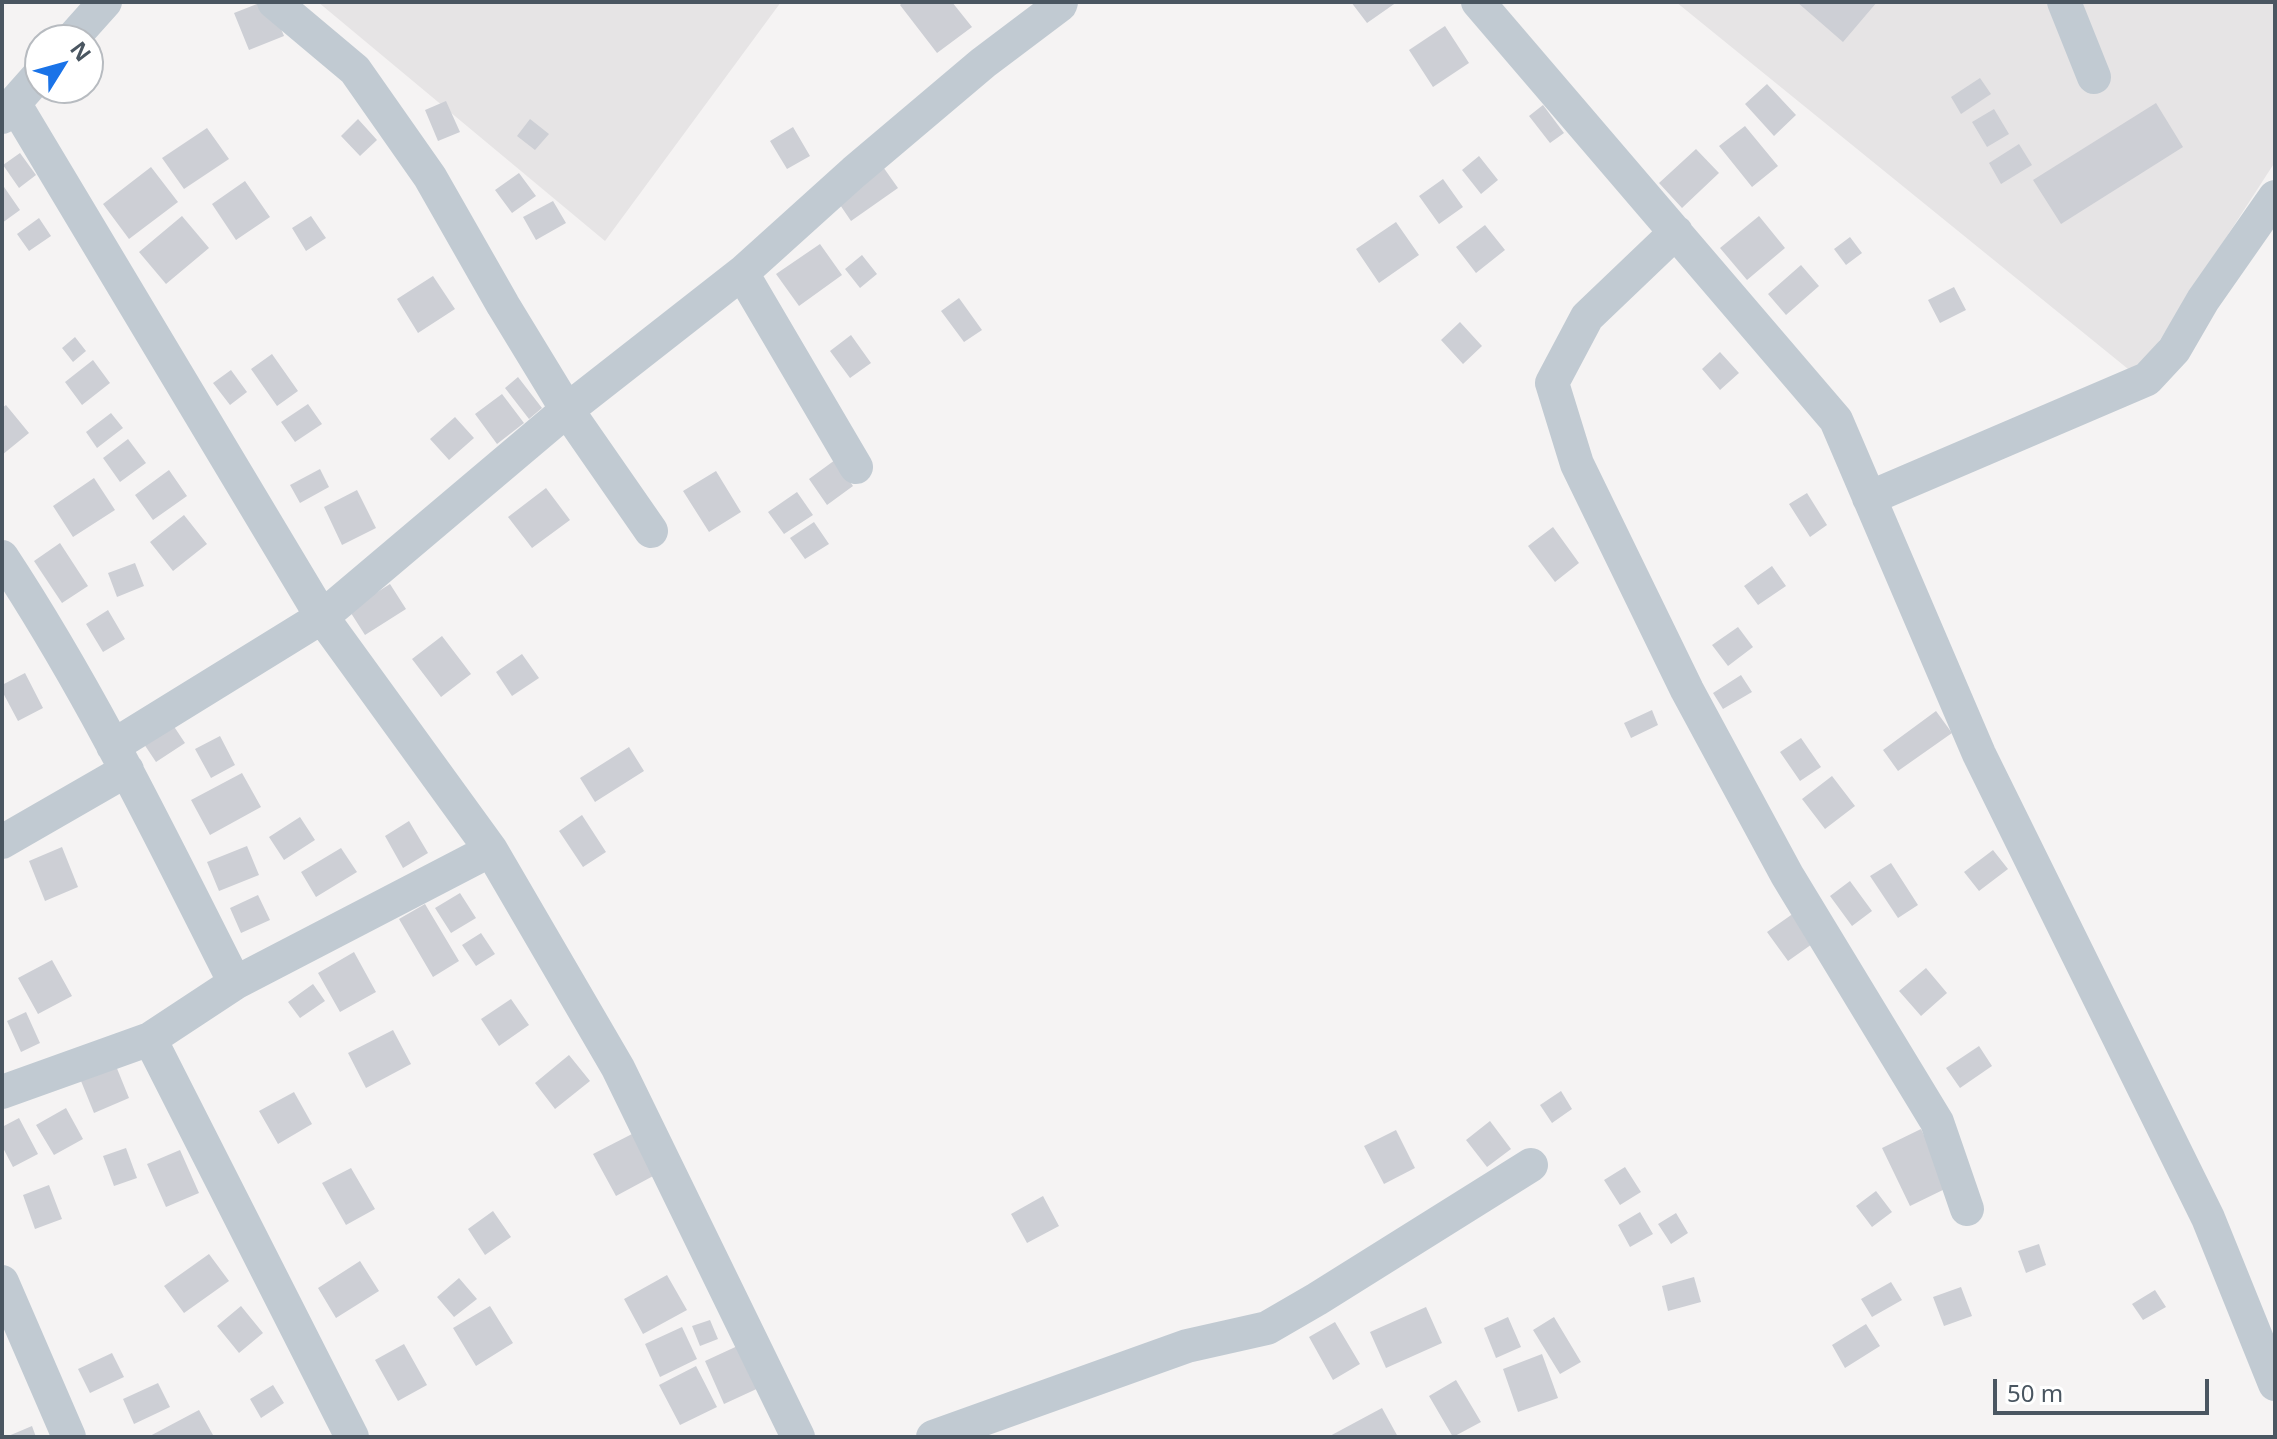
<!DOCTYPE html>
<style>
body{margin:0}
#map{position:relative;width:2277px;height:1439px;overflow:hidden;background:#f5f3f3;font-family:"Noto Sans",sans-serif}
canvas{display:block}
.frame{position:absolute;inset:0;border:4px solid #4a5661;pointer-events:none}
.north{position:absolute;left:24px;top:24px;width:80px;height:80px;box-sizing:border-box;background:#fff;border:2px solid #b7bbc0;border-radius:50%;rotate:53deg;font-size:22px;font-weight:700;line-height:32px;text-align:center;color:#4a5661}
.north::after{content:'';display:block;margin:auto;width:28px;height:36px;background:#1a73e8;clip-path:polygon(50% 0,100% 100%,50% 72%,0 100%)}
.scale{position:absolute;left:1993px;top:1379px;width:216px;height:36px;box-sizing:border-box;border:4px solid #4a5661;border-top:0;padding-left:10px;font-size:24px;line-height:28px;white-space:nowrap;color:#4a5661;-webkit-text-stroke:6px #fff;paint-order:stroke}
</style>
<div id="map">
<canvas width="2277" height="1439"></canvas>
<div class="frame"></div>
<div class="north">N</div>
<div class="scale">50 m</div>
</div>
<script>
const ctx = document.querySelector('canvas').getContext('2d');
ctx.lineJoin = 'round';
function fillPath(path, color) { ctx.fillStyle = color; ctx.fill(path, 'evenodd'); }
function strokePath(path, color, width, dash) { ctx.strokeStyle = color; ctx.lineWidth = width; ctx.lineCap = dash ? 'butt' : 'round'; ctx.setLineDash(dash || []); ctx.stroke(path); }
const education = new Path2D(`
 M318,2H781L605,241Z
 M1676,2H2275V162L2145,363L2133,373Z`);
const building = new Path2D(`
 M262,2H270L284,36L249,50L234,13Z
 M903,2H952L972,27L937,53L900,5Z
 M1351,2H1397L1367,23Z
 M1797,2H1877L1843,42Z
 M1445,26L1469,63L1433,87L1409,50Z
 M1980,78L1991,94L1961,114L1951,97Z
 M1767,84L1796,115L1774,136L1745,104Z
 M446,101L460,132L438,141L425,110Z
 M2156,103L2183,147L2061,224L2033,180Z
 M1543,105L1564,133L1550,143L1529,116Z
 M1994,109L2009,134L1987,147L1972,122Z
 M358,119L377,140L360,156L341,136Z
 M530,119L549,134L535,150L517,136Z
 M1745,126L1778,166L1752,187L1719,146Z
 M793,127L810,156L787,169L770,141Z
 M207,128L229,159L184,189L162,158Z
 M2019,144L2032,165L2001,184L1989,163Z
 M1696,149L1719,173L1682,208L1659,183Z
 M20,153L36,175L19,188L3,165Z
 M1479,156L1498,180L1481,194L1462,170Z
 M881,164L898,188L851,221L834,196Z
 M151,167L178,202L129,239L103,204Z
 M519,173L536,196L512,213L495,190Z
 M1443,179L1463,207L1439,224L1419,196Z
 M245,181L270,217L236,240L212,204Z
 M2,184L20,210L2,223Z
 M553,201L566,223L536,240L523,217Z
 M182,216L209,248L166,284L139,252Z
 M311,216L326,238L306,251L292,228Z
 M1759,216L1785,248L1747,280L1720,248Z
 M39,218L51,236L29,251L17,234Z
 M1396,222L1419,255L1379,283L1356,249Z
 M1485,225L1505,250L1476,273L1456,247Z
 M1850,237L1862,253L1846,265L1834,249Z
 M820,244L842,275L799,306L776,274Z
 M862,255L877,274L860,288L845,269Z
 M1801,265L1819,286L1786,315L1768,294Z
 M433,276L455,309L418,333L397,299Z
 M1954,287L1966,310L1940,323L1928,300Z
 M959,298L982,330L964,342L941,311Z
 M1460,322L1482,346L1463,364L1441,340Z
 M851,335L871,363L850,378L830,351Z
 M75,337L86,351L73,362L62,348Z
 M1720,352L1739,373L1720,390L1702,369Z
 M272,354L298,391L277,406L251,369Z
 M93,360L110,383L82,405L65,382Z
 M231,370L247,392L230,405L213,383Z
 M518,377L542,408L529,419L505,388Z
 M502,394L524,423L497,444L475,414Z
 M308,404L322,424L295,442L281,422Z
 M6,405L29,433L2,455V408Z
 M111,413L123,428L97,448L86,432Z
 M455,417L474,438L449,460L430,439Z
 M128,439L146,463L120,482L103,458Z
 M835,460L853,486L827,505L809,479Z
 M320,469L329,487L300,503L290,485Z
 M169,470L187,496L153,520L135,495Z
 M716,471L741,512L709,532L683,491Z
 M94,478L115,510L73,537L53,506Z
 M546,488L570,520L532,548L508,517Z
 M357,490L376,528L342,545L324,507Z
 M797,492L813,515L784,534L768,512Z
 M1807,493L1827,525L1810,537L1789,504Z
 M184,515L207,544L173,571L150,542Z
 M814,522L829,544L805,559L790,538Z
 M1553,527L1579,563L1555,582L1528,546Z
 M60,543L88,586L62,603L34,561Z
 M135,563L144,586L117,597L108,573Z
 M1772,566L1786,586L1758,605L1744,586Z
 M390,584L406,609L365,635L349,610Z
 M108,610L125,639L103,652L86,624Z
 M1738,627L1753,647L1728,666L1712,645Z
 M442,636L471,674L441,697L412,659Z
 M522,654L539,678L512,696L496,672Z
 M25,673L43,708L18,721L2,691V685Z
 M1741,675L1752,692L1723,709L1713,693Z
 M1652,710L1658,725L1631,738L1624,723Z
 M1936,711L1952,733L1898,771L1883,750Z
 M171,722L185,743L156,762L142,741Z
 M220,736L235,765L211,778L195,749Z
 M1801,738L1821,767L1800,781L1780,752Z
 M629,747L644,771L595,802L580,778Z
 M242,773L261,807L210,835L191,800Z
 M1832,776L1855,806L1825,829L1802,799Z
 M582,815L606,852L583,867L559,831Z
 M300,817L315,840L284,860L269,837Z
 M409,821L428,853L403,868L385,836Z
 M247,846L259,875L219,891L207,862Z
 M62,847L78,887L45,901L29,861Z
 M341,848L357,872L316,897L301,872Z
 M1993,850L2008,869L1979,891L1964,872Z
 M1891,863L1918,905L1898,918L1870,876Z
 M1850,881L1872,911L1852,926L1830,896Z
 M460,893L476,918L451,933L435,908Z
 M258,895L270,920L241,933L230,908Z
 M425,904L459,961L433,977L399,919Z
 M1794,913L1815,942L1788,961L1767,932Z
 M481,933L495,954L476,966L462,945Z
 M354,952L376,992L340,1012L318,973Z
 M52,960L72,996L38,1014L18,978Z
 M1926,968L1947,993L1921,1016L1899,991Z
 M313,984L325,1001L300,1018L288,1002Z
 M511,999L529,1025L499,1046L481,1019Z
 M26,1012L40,1043L21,1052L7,1021Z
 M393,1030L411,1064L366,1088L348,1053Z
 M1979,1046L1992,1066L1960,1088L1946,1068Z
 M569,1055L590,1081L555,1109L535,1083Z
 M116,1066L129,1098L94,1113L81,1081Z
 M1561,1091L1572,1109L1552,1123L1540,1105Z
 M294,1092L312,1124L278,1144L259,1111Z
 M66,1108L83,1139L54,1155L36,1125Z
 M19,1118L38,1154L13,1167L2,1146V1127Z
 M1490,1121L1511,1149L1487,1167L1466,1140Z
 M1921,1129L1949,1187L1910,1206L1882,1148Z
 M1396,1130L1415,1168L1384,1184L1364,1146Z
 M632,1134L655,1175L616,1196L593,1154Z
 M126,1148L137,1178L114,1186L103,1156Z
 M180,1150L199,1193L166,1207L147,1164Z
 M1625,1167L1641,1192L1620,1205L1604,1180Z
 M351,1168L375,1209L346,1225L322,1183Z
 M49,1185L62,1219L35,1229L23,1195Z
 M1876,1191L1892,1212L1872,1227L1856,1206Z
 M1043,1196L1059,1226L1027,1243L1011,1214Z
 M493,1211L511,1237L485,1255L468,1229Z
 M1640,1212L1653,1234L1630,1247L1618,1225Z
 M1676,1213L1688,1233L1671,1244L1658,1224Z
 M2039,1244L2046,1265L2026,1273L2018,1251Z
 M209,1254L229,1281L184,1313L164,1286Z
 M360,1261L379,1291L336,1318L318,1288Z
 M667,1275L687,1310L643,1334L624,1299Z
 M1694,1277L1701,1302L1668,1311L1662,1286Z
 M459,1278L477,1299L454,1317L437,1297Z
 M1891,1282L1902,1300L1872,1317L1861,1299Z
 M1961,1287L1972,1316L1944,1326L1933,1297Z
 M2155,1290L2166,1307L2143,1320L2132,1304Z
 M241,1306L263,1333L239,1353L217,1326Z
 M490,1306L513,1343L476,1366L453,1328Z
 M1426,1307L1442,1343L1386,1368L1370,1332Z
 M1508,1317L1521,1347L1496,1358L1484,1328Z
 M1554,1317L1581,1362L1560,1374L1533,1330Z
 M710,1320L718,1339L700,1346L692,1326Z
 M1335,1322L1360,1364L1333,1380L1309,1337Z
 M1866,1324L1880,1346L1845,1368L1832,1345Z
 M682,1327L697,1359L660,1377L645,1344Z
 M744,1343L763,1386L724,1404L705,1361Z
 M404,1344L427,1385L398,1401L375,1360Z
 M112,1353L124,1377L90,1393L78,1369Z
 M1542,1354L1558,1398L1518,1412L1503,1369Z
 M696,1366L717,1407L680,1425L659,1385Z
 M1456,1380L1481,1422L1453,1437L1429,1396Z
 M158,1383L170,1407L134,1424L123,1399Z
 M273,1385L284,1403L261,1418L250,1399Z
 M1382,1408L1398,1437H1328Z
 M199,1410L213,1435L209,1437H148Z
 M32,1426L36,1437H6Z`);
const minor = new Path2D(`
 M274,2L355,70L430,177L503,305L567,410L651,531
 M1478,2L1836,420L1979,754L2208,1218L2275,1384
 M2064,2L2094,77
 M71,40L105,2
 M14,103L322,617L491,850L618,1068L798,1437
 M2,117L40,74
 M1676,232L1587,317L1552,383L1577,464L1687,690L1787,875L1937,1122L1967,1209
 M742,273L856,467
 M1869,498L2147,379L2174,350L2203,300L2275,197
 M2,557C91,692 162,839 235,983
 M113,746L322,617L567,410L742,273L854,172L983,63L1060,5L1061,2
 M2,842L127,770
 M150,1039L352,1437
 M2,1092L150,1039L235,983L491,850
 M2,1282L69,1437
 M933,1437L1187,1346L1267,1328L1317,1299L1531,1165`);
fillPath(education, '#e6e4e5');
fillPath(building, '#cdcfd5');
strokePath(minor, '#c1cad2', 34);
</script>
